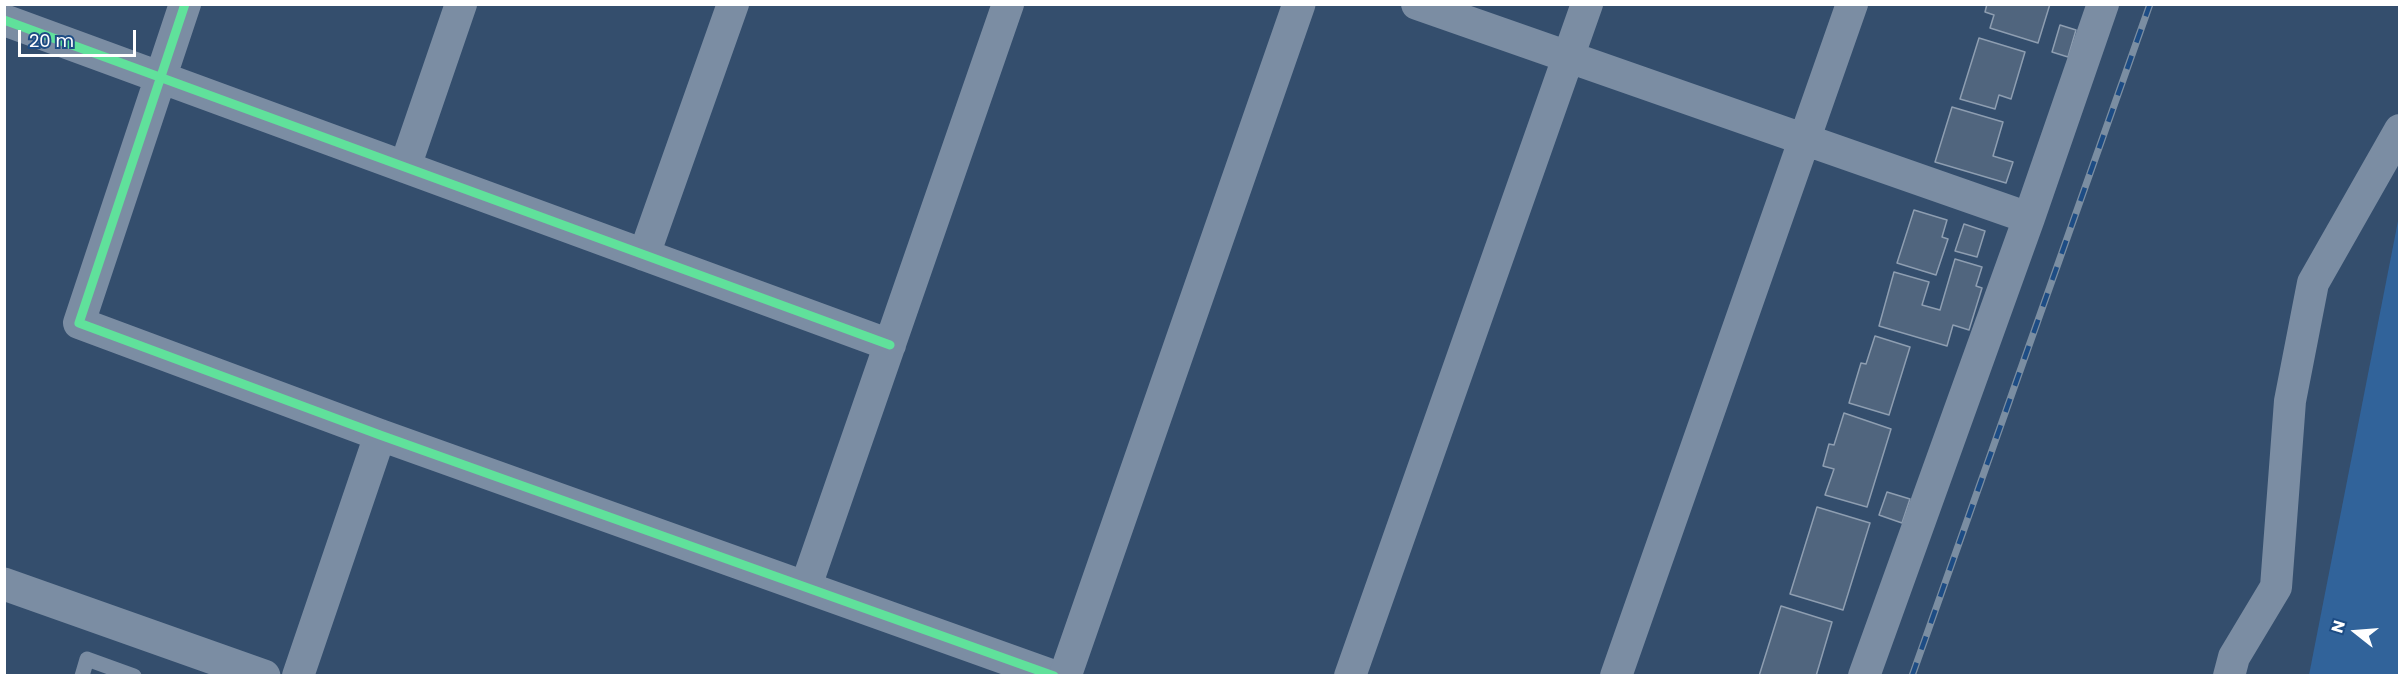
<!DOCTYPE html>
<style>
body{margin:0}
#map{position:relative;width:2404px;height:680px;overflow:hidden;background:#344e6d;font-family:Poppins,sans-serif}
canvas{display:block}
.frame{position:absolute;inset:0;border:6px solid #fff;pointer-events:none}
.north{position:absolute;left:2326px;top:602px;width:60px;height:60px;-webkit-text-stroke:4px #1d4c84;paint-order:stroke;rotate:287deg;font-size:16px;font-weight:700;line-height:24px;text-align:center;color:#fff}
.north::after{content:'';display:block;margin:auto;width:21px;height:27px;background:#fff;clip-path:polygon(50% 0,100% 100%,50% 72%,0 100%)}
.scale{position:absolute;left:18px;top:30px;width:118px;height:27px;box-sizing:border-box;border:3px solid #fff;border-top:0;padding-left:8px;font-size:18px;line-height:21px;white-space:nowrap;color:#fff;-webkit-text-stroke:4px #1d4c84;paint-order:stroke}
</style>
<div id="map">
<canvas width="2404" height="680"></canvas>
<div class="frame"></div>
<div class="north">N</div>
<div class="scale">20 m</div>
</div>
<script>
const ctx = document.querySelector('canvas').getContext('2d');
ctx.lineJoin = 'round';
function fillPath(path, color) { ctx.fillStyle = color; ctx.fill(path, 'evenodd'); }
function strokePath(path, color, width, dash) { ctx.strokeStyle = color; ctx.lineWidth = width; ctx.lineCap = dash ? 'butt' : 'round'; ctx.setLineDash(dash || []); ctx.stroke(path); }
const green = new Path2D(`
 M2399,216V675H2309Z`);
const building = new Path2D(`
 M1987,4H2050L2038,43L1990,28L1994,15L1985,12Z
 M2060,25L2076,30L2068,57L2052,52Z
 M1979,38L2025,52L2011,99L1999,95L1995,109L1960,99Z
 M1952,107L2003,122L1993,156L2013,162L2006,183L1935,162Z
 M1914,210L1947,220L1942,237L1948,239L1936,275L1897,263Z
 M1964,224L1985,231L1977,257L1955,251Z
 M1955,259L1982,267L1976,286L1982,288L1969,330L1953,325L1947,346L1879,326L1894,272L1929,282L1922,305L1940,310Z
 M1875,336L1910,347L1889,415L1849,403L1861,363L1866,364Z
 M1844,413L1891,429L1867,507L1825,495L1834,469L1823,466L1829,444L1834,445Z
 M1887,492L1910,499L1902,523L1879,515Z
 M1817,507L1870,523L1843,610L1790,594Z
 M1781,606L1832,622L1816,676H1759Z`);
const service = new Path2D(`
 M82,676L87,659L134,676`);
const minor = new Path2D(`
 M185,4L79,323L380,435L1054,676
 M1417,4L2029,218
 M4,20L890,345
 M405,167L461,4
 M644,255L733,4
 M806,586L1008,4
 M298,676L380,435
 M1350,676L1587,4
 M1616,676L1852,4
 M1864,676L2029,218L2103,4
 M2229,676L2234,657L2276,587L2290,401L2313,283L2400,130`);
const tertiary = new Path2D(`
 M4,584L264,676
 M1065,676L1299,4`);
const rail = new Path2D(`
 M1912,676L2150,4`);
const cycleway = new Path2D(`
 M185,4L79,323L380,435L1054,676
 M4,20L890,345`);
fillPath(green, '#31639a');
fillPath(building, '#50657e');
strokePath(building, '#8e9eb1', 1.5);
strokePath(service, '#7b8da3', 15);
strokePath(minor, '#7b8da3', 32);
strokePath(tertiary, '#7b8da3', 33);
strokePath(rail, '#7b8ea2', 7);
strokePath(rail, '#1d4c84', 4.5, [14]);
strokePath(cycleway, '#60e19b', 9);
</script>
